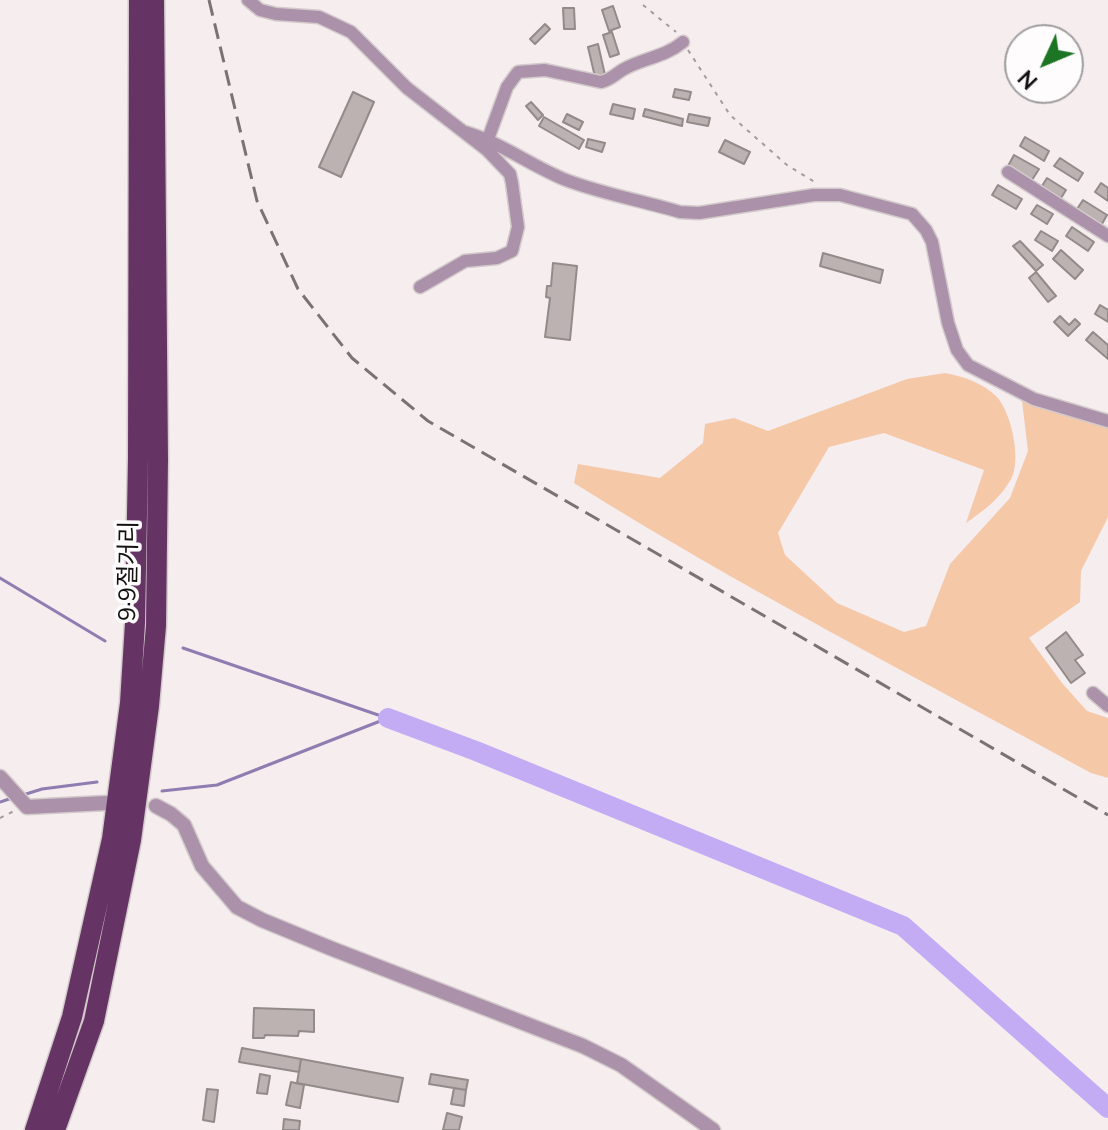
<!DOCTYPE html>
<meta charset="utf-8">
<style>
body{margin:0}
#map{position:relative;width:1108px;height:1130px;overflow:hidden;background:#f6edef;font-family:"Nunito Sans",sans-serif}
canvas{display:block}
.north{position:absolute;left:1004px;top:24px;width:80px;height:80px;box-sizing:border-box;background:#fefcfd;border:2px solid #a09e9f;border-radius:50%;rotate:226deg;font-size:22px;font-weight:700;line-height:32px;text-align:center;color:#131011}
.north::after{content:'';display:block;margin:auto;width:28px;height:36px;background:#1b7522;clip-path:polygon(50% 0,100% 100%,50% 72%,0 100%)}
</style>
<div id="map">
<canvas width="1108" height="1130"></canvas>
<div class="north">N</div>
</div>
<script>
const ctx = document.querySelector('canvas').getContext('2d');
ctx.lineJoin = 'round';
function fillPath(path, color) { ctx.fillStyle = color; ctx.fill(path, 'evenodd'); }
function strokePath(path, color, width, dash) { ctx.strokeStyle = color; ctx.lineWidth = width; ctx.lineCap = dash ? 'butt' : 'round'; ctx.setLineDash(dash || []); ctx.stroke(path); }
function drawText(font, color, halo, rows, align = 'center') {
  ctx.font = font + ' "Nunito Sans","Noto Sans KR",sans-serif'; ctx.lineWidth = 7; ctx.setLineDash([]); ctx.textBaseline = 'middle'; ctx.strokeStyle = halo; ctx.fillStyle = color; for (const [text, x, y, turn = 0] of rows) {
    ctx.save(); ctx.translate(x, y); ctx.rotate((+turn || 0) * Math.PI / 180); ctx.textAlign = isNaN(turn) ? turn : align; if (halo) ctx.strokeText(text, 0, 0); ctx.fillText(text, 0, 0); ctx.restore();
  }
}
const green = new Path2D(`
 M945,373C964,377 981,382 996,396C1011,411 1022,460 1011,479C1000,499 984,510 966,523L984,470L884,433L829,447L778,533L785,555L837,603L904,632L926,626L950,564L1010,498L1028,451L1022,401L1108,426V517L1081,571L1080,602L1029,638L1062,683L1087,711L1108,718V778L1091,773C918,678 741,588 574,483L578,464L660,478L703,443L705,424L734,418L768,431L907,379Z`);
const stream = new Path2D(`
 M0,578L105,641
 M183,648L387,718
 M162,791L217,785L388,718
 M23,795L42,789L97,782
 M0,802L12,798`);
const river = new Path2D(`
 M388,718L476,751L903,926L1108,1108`);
const building = new Path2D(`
 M613,6L620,27L609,31L602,10Z
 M563,8H574L575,29H564Z
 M545,24L550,29L535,44L530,39Z
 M612,32L619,54L610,57L603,35Z
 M598,44L605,75L595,77L588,47Z
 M675,89L691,92L689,100L673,97Z
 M353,92L374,102L341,177L319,167Z
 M531,102L543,115L538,120L526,106Z
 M613,104L635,109L633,119L610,114Z
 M645,109L683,119L682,126L643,116Z
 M567,114L583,122L579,130L563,122Z
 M689,114L710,118L708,126L687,122Z
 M544,117L584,140L579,149L539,126Z
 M1025,137L1049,151L1044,161L1020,146Z
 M588,139L605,143L602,152L586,147Z
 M725,140L750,152L744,164L719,152Z
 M1014,155L1039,169L1032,180L1008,166Z
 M1060,158L1083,173L1078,181L1054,166Z
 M1047,178L1066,190L1061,198L1042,186Z
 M1101,183L1108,188V201L1095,192Z
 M998,185L1022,199L1016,209L992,195Z
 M1083,200L1107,215L1102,224L1077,209Z
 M1037,205L1053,214L1047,224L1031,214Z
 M1072,227L1094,242L1088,251L1066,236Z
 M1041,231L1058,241L1052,251L1035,240Z
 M1020,241L1043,265L1036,271L1013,246Z
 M1061,250L1083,270L1075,279L1053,259Z
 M823,253L883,270L880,283L820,266Z
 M553,263L577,266L570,340L545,337L550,298L546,297L547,286H551Z
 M1036,272L1056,296L1048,302L1029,278Z
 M1100,305L1108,310V322L1095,314Z
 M1060,316L1069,325L1075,319L1080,324L1068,336L1054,322Z
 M1093,332L1108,345V359L1086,340Z
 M1066,632L1083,655L1075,660L1085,673L1071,683L1046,648Z
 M254,1008L314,1010V1032L299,1031L298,1036L265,1035L264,1038H253Z
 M242,1048L301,1059L299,1072L239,1062Z
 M301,1059L403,1078L398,1102L297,1083Z
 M260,1074L270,1076L267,1094L257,1093Z
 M431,1074L468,1080L466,1090L429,1084Z
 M291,1082L304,1085L300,1108L286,1105Z
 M454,1088L466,1090L464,1106L451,1104Z
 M207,1089L218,1090L214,1122L203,1120Z
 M447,1113L462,1117L459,1130H443Z
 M284,1119L300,1121L299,1130H283Z`);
const path = new Path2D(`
 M643,5L676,32
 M688,50L730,115L787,165L818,184
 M0,818L14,811`);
const minor = new Path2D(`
 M248,0L260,10L276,14L319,17L351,32L407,88L487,150L510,174L512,183L518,227L512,251L497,258L465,261L420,287
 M465,132C502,143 531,166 566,180C603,194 643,201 680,212L699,213L814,195H840L912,214L926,230L932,242L948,323L957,350L968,365L1034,399L1108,421
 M488,139L507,87L518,72L545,70L601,82C611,80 615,74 624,69C644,58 665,57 683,42
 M1008,172L1108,236
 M1093,693L1108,706`);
const tertiary = new Path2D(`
 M0,777L27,807L106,803
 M156,806L171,814L184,825L202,866L237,907L262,920L330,948L583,1046L621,1065L713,1130`);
const trunk = new Path2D(`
 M35,1130L72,1017L112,839L130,703L135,623L138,458L139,0
 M55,1130L94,1021L131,840L149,706L156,626L158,459L154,0`);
const rail = new Path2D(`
 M209,0L257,201L298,289L352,358L428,421L1108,815`);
const streetNames = [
 ["9·9절거리",130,571,-89]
];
fillPath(green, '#f5c8a8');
strokePath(stream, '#8f7db1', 3);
strokePath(river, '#c4acf5', 20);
fillPath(building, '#bbb2b1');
strokePath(building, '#938b89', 2);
strokePath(minor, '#d2cacb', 15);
strokePath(tertiary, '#d2cacb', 17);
strokePath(trunk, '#d2cacb', 23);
strokePath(path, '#a39c9d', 2, [4, 6]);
strokePath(minor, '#ac91aa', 12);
strokePath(tertiary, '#ac91aa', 14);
strokePath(trunk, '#663464', 20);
strokePath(rail, '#797375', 3, [16, 8]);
drawText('24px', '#131011', '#fefcfd', streetNames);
</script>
